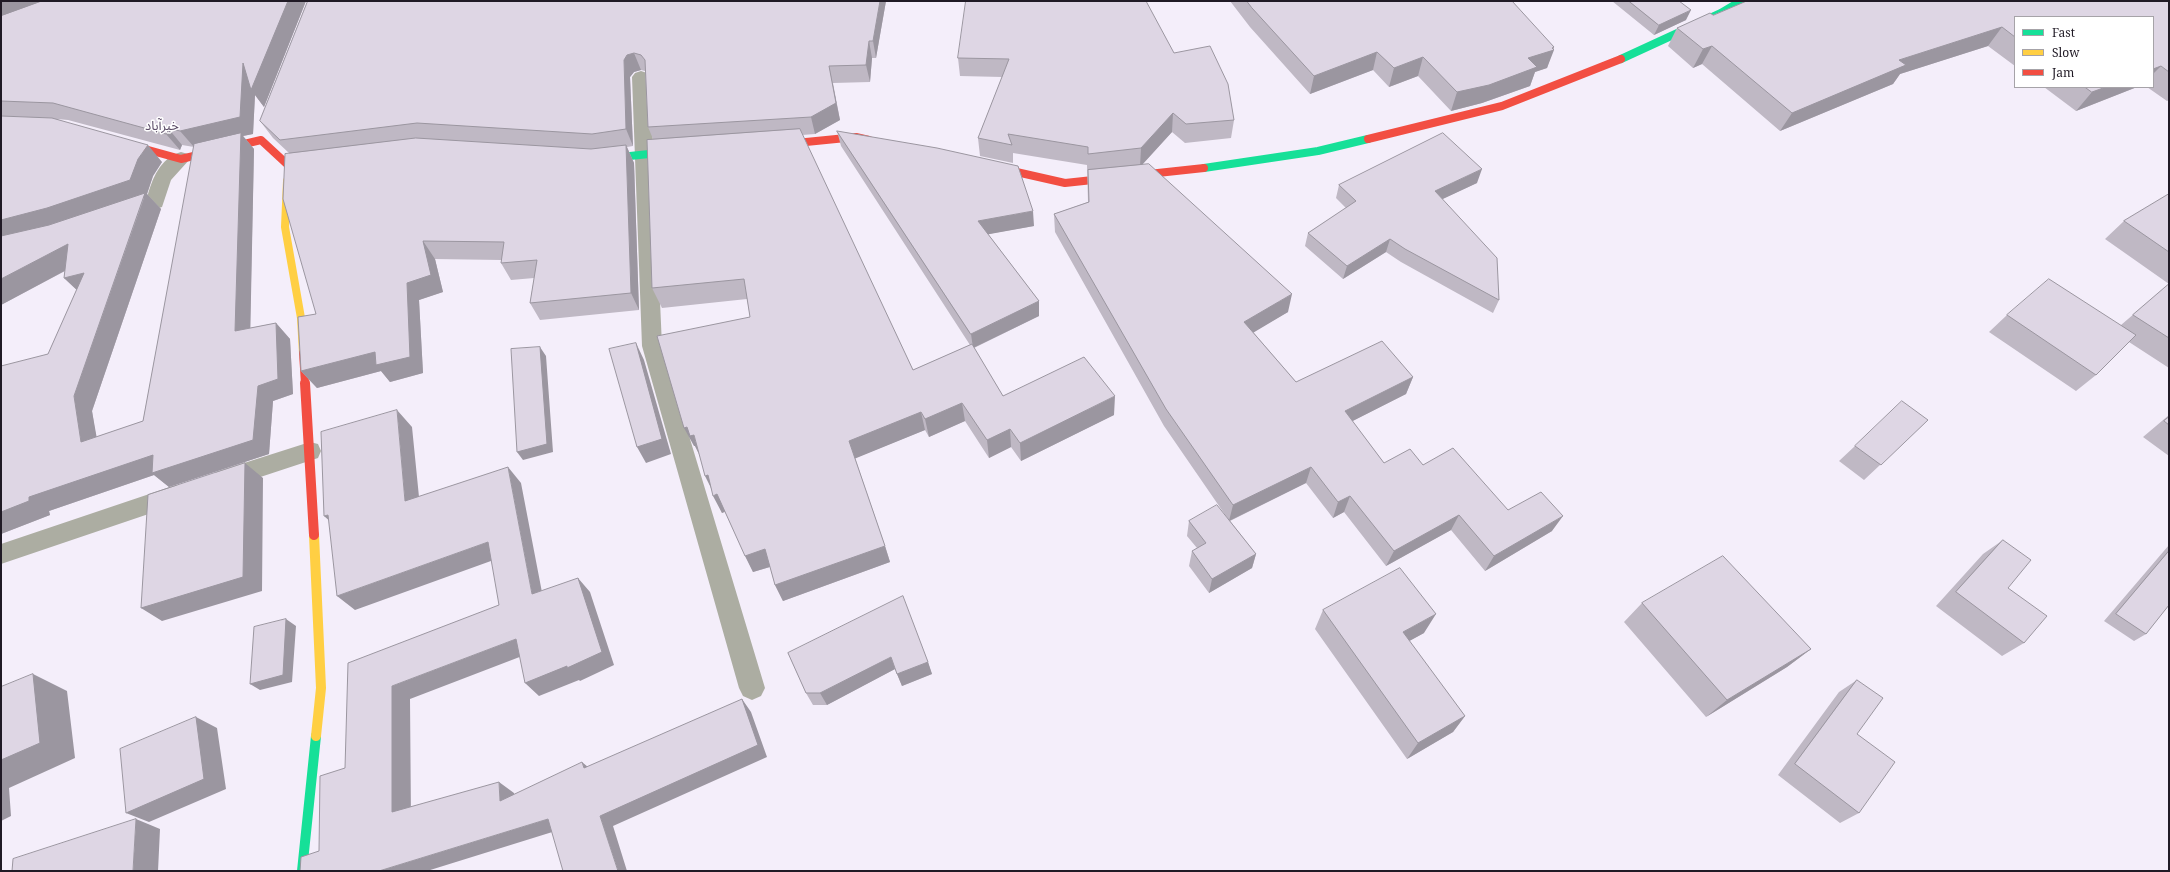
<!DOCTYPE html>
<meta charset="utf-8">
<style>
body{margin:0}
#map{position:relative;width:2170px;height:872px;overflow:hidden;background:#f4eefa;font-family:"Noto Serif",serif}
canvas{display:block}
.frame{position:absolute;inset:0;border:2px solid #201a25;pointer-events:none}
.legend{position:absolute;left:2014px;top:16px;width:140px;height:72px;box-sizing:border-box;background:#fff;border:1px solid #a6a3a8;margin:0;padding:5px 7px;list-style:none;font-size:12px;color:#201a25}
.legend li{display:flex;align-items:center;gap:8px;height:20px}
.legend b{width:20px;border:1px solid #a6a3a8}
</style>
<div id="map">
<canvas width="2170" height="872"></canvas>
<div class="frame"></div>
<ul class="legend">
<li><b style="height:5px;background:#16e098"></b>Fast</li>
<li><b style="height:5px;background:#ffcf43"></b>Slow</li>
<li><b style="height:5px;background:#f24e42"></b>Jam</li>
</ul>
</div>
<script>
const ctx = document.querySelector('canvas').getContext('2d');
ctx.lineJoin = 'round';
function fillPath(path, color) { ctx.fillStyle = color; ctx.fill(path, 'evenodd'); }
function strokePath(path, color, width, dash) { ctx.strokeStyle = color; ctx.lineWidth = width; ctx.lineCap = dash ? 'butt' : 'round'; ctx.setLineDash(dash || []); ctx.stroke(path); }
function drawText(font, color, halo, rows, align = 'center') {
  ctx.font = font + ' "Noto Serif","Noto Sans Arabic",serif'; ctx.lineWidth = 3; ctx.setLineDash([]); ctx.textBaseline = 'middle'; ctx.strokeStyle = halo; ctx.fillStyle = color; for (const [text, x, y, turn = 0] of rows) {
    ctx.save(); ctx.translate(x, y); ctx.rotate((+turn || 0) * Math.PI / 180); ctx.textAlign = isNaN(turn) ? turn : align; if (halo) ctx.strokeText(text, 0, 0); ctx.fillText(text, 0, 0); ctx.restore();
  }
}
const street = new Path2D(`
 M641,71L647,73L650,77L662,346L765,688L761,696L752,700L743,696L739,688L642,346L632,77L635,73Z
 M181,152L188,154L190,159L171,180L162,207L127,219L120,217L117,212L120,207L147,198C152,179 160,158 181,152Z
 M310,442L318,444L321,451L318,458L224,489L216,486L213,479L216,472Z
 M176,485L184,488L187,495L184,502L1,564V544Z`);
const fastFar1 = new Path2D(`
 M1621,59L1721,13L1741,1
 M601,159L678,151
 M1204,168L1318,151L1368,139`);
const fast = new Path2D(`
 M302,871L316,736`);
const slowFar1 = new Path2D(`
 M287,181L285,227L301,318L303,353`);
const slow = new Path2D(`
 M314,535L321,688L316,736`);
const jamFar1 = new Path2D(`
 M1368,139L1502,106L1621,59
 M123,143L181,159L261,140L288,165L312,162
 M776,145L856,137L869,140
 M990,166L1065,183L1204,168
 M303,353L305,384`);
const jam = new Path2D(`
 M305,383L314,535`);
const wall = new Path2D(`
 M1,1H306L264,107L255,95L253,134L243,136L254,149L250,328L276,323L290,339L293,394L273,401L269,454L169,487L154,475L49,511L50,515L1,534L48,354L77,290L64,278L65,271L1,305ZM57,119L68,120L180,150L182,145L194,147L143,421L96,437L92,411L161,209L147,194L153,176L162,162Z
 M308,1H886L876,58H872L870,82L833,83L840,120L815,134L802,135L913,370L970,345L841,146L837,131L1034,226L988,234L1039,301V316L974,348L1003,396L1114,415L1021,461L1011,447L989,458L965,421L929,437L925,430L855,458L885,546L890,562L783,601L775,585L770,567L753,572L725,512L722,513L711,488L699,454L695,446H694L750,317L747,299L662,308L652,288L653,139L648,127L645,71L641,70L634,72L630,77L633,146L627,147L634,163L639,310L540,320L530,303L534,278L511,280L501,263V260L435,259L443,292L419,300L423,373L390,382L381,371L317,388L301,371L316,314L289,153L273,138L260,121Z
 M1230,1H1512L1553,49L1547,68L1535,72L1530,86L1482,103L1451,111L1418,76L1389,87L1373,70L1310,94L1250,27Z
 M1612,1H1679L1686,20L1654,35Z
 M2169,1V100L2167,101L2147,87H2153V17H2015V66L1988,46L1900,74L1893,84L1780,131L1702,64L1693,68L1668,46L1677,28L1713,15Z
 M1174,53L1234,120L1231,138L1185,143L1172,132L1142,165L1288,312L1253,332L1296,382L1413,377L1406,394L1352,421L1384,463L1423,465L1508,510L1552,531L1485,571L1451,530L1386,566L1344,512L1333,518L1306,483L1230,521L1256,554L1252,568L1209,593L1189,566L1192,551L1197,548L1187,536L1189,521L1228,519L1164,426L1055,232L1054,214L1088,202L1087,165L1013,153V163L980,156L978,138L1002,77L960,76L958,58Z
 M2044,87H2137L2076,111Z
 M1477,183L1442,199L1499,300L1493,313L1401,262L1386,252L1343,279L1305,246L1308,233L1346,208L1336,198L1339,185Z
 M2169,194V368L2129,342L2096,375L2076,391L1989,332L2007,315L2121,325L2169,284L2105,239L2124,221Z
 M2169,415V456L2143,437Z
 M1928,420L1864,480L1839,461L1855,446Z
 M2003,540L2008,588L2024,643L2002,656L1936,606L1983,554Z
 M2169,545V605L2146,634L2134,641L2104,621Z
 M1642,603L1811,649L1787,667L1706,717L1624,622Z
 M1323,610L1424,633L1409,641L1465,716L1453,732L1407,759L1315,629Z
 M788,653L928,662L932,674L902,686L895,669L827,705H813L806,693Z
 M1857,680V734L1859,813L1840,823L1778,775L1839,692Z`);
const shadedWall = new Path2D(`
 M1,1H63L1,23Z
 M288,1H306L264,107L255,95L253,134L243,136L254,149L250,346L235,331L194,147L180,131L243,63Z
 M880,1H886L876,58L873,41Z
 M1691,10L1686,20L1654,35L1659,25Z
 M2002,27L1988,46L1900,74L1893,84L1780,131L1792,113L1899,60Z
 M869,41L872,58L870,82L866,65Z
 M1712,46L1702,64L1693,68L1703,49Z
 M1554,47L1553,51L1554,50L1547,68L1535,72L1530,86L1482,103L1451,111L1457,92L1528,58Z
 M1377,52L1373,70L1310,94L1314,76Z
 M634,53L641,70L634,72L630,77L633,146L626,129L624,60L627,55Z
 M1423,57L1418,76L1389,87L1394,68Z
 M829,66L840,120L815,134L811,117Z
 M2161,66L2153,74V69Z
 M2106,87H2137L2076,111L2092,92Z
 M1173,113L1172,132L1140,167L1141,148Z
 M168,128L182,145L180,150L166,134Z
 M148,145L162,162L153,176L147,194L161,209L92,411L100,456L81,442L74,396L144,198L1,241V220L138,159Z
 M626,145L634,163L639,310L631,293Z
 M1482,169L1477,183L1430,205L1435,191Z
 M1033,211L1034,226L979,236L978,221Z
 M1390,239L1386,252L1343,279L1347,266Z
 M423,241L435,259L443,292L419,300L423,373L390,382L381,371L317,388L301,371L375,352L407,283Z
 M68,244L85,260L1,305V279Z
 M84,273L81,294L64,278Z
 M1292,294L1288,312L1241,340L1244,322Z
 M1039,301V316L973,348L971,334Z
 M276,323L290,339L293,394L273,401L269,454L169,487L154,475L49,511L50,515L1,534V512L29,497L258,386Z
 M636,343L644,360L671,454L646,463L637,447Z
 M540,347L546,356L553,452L523,460L517,452Z
 M1413,377L1406,394L1339,428L1345,411Z
 M1115,396L1114,415L1021,461L1020,443Z
 M962,403L965,421L929,437L925,419Z
 M397,410L412,427L421,517L405,501Z
 M921,412L925,430L854,459L849,441Z
 M687,427L694,435L699,454L695,446H694L684,428Z
 M1010,429L1011,447L989,458L987,440Z
 M245,463L263,478L262,591L162,621L141,608Z
 M508,467L521,483L545,608L532,594Z
 M1311,467L1306,483L1229,521L1233,505Z
 M708,475L714,494L705,476Z
 M717,494L726,511L722,513L713,496Z
 M1350,496L1344,512L1333,518L1338,502Z
 M328,515L342,532L324,516Z
 M1459,515L1451,530L1386,566L1394,551Z
 M1563,516L1552,531L1485,571L1494,556Z
 M488,542L502,557L355,610L337,596Z
 M885,546L890,562L783,601L775,585Z
 M765,549L773,566L753,572L745,556Z
 M1256,554L1252,568L1209,593L1212,579Z
 M578,578L590,592L614,665L580,681L579,680L539,696L525,683Z
 M1436,614L1424,633L1393,650L1403,632Z
 M286,619L296,626L292,682L260,690L250,684Z
 M516,639L530,653L410,699L411,823L392,812V686Z
 M1811,649L1787,667L1706,717L1727,700Z
 M891,657L895,669L827,705L820,693Z
 M928,662L932,674L902,686L897,674Z
 M33,674L67,691L75,758L9,788L11,816L1,821V760Z
 M742,699L751,712L767,757L613,826L627,871H618L600,816Z
 M1465,716L1453,732L1407,759L1418,743Z
 M196,717L217,728L226,789L149,822L126,813Z
 M582,762L595,773L584,768Z
 M499,782L514,793L516,812L500,801Z
 M136,819L160,829L158,871H133Z
 M548,819L562,829L427,871H379Z`);
const building = new Path2D(`
 M42,1H288L251,90L243,63L240,117L180,131L168,128L166,134L53,103L1,101V16Z
 M308,1H880L873,41H869L866,65L829,66L836,103L811,117L648,127L645,60L641,55L634,53L627,55L624,60L626,129L592,134L417,123L280,140L260,121Z
 M966,1H1146L1174,53L1210,46L1228,84L1234,120L1186,124L1173,113L1141,148L1088,154V147L1008,134L1012,145L978,138L1009,59L958,58Z
 M1247,1H1512L1554,47L1552,48L1554,50L1528,58L1537,67L1489,85L1457,92L1423,57L1394,68L1377,52L1314,76L1252,8Z
 M1629,1H1679L1691,10L1659,25Z
 M1747,1H2169V72L2161,66L2153,69V17H2015V37L2002,27L1899,60L1906,65L1792,113L1712,46L1703,49L1677,28L1710,13L1713,15Z
 M2085,87H2106L2092,92Z
 M1,116L52,118L148,145L138,159L130,180L47,208L1,220Z
 M800,129L913,370L972,344L1003,396L1084,357L1115,396L1020,443L1010,429L987,440L962,403L925,419L921,412L849,441L885,546L775,585L765,549L745,556L717,494L713,496L708,475L705,476L694,435L690,436L687,427L684,428L657,336L750,317L744,279L652,288L647,140Z
 M837,131L937,148L1018,166L1033,211L978,221L1039,301L971,334Z
 M241,133L235,331L276,323L278,379L258,386L253,440L152,473L153,455L29,497V501L1,512V366L48,354L84,273L64,278L68,244L1,279V236L49,225L145,193L74,396L81,442L143,421L194,144Z
 M1443,133L1482,169L1435,191L1497,258L1499,300L1405,249L1390,239L1347,266L1308,233L1356,201L1339,185Z
 M416,138L591,149L626,145L631,293L530,303L537,260L501,263L504,242L423,241L431,275L407,283L410,357L376,365L375,352L301,371L298,317L316,314L283,199L285,154Z
 M1149,164L1292,294L1244,322L1296,382L1382,341L1413,377L1345,411L1384,463L1410,449L1423,465L1453,448L1508,510L1541,492L1563,516L1494,556L1459,515L1394,551L1350,496L1338,502L1311,467L1233,505L1166,409L1054,214L1089,202L1088,170Z
 M2169,194V252L2124,221Z
 M2049,279L2136,335L2096,375L2007,315Z
 M2169,284V338L2133,315Z
 M636,343L662,439L637,447L609,349Z
 M540,347L547,444L517,452L511,349Z
 M1902,401L1928,420L1881,465L1855,446Z
 M397,410L405,501L508,467L532,594L578,578L602,652L567,668V666L525,683L516,639L392,686V812L499,782L500,801L582,762L584,768L742,699L758,745L600,816L618,871H563L548,819L379,871H300L301,857L319,851L320,776L345,768L348,663L499,605L488,542L337,596L328,515L324,516L321,432Z
 M2169,417V425L2164,421Z
 M245,463L243,577L141,608L148,495Z
 M1217,505L1256,554L1212,579L1192,551L1206,543L1189,521Z
 M2003,540L2031,560L2008,588L2047,616L2024,643L1956,592Z
 M2169,551V605L2146,634L2116,614Z
 M1723,556L1811,649L1727,700L1642,603Z
 M1400,568L1436,614L1403,632L1465,716L1418,743L1323,610Z
 M903,596L928,662L897,674L891,657L820,693H806L788,653Z
 M286,619L283,675L250,684L254,627Z
 M33,674L40,743L1,760V687Z
 M1857,680L1883,698L1857,734L1895,762L1859,813L1795,764Z
 M196,717L204,779L126,813L120,749Z
 M136,819L133,871H12L13,859Z`);
const quarterNames = [
 ["خیرآباد",162,126]
];
fillPath(street, '#acada2');
strokePath(fastFar1, '#16e098', 8);
strokePath(fast, '#16e098', 10);
strokePath(slowFar1, '#ffcf43', 8);
strokePath(slow, '#ffcf43', 10);
strokePath(jamFar1, '#f24e42', 8);
strokePath(jam, '#f24e42', 10);
fillPath(wall, '#bfb8c4');
fillPath(shadedWall, '#9b96a0');
fillPath(building, '#ded6e4');
strokePath(building, '#9b96a0', 1);
drawText('13px', '#5c4d68', '#fff', quarterNames);
</script>
